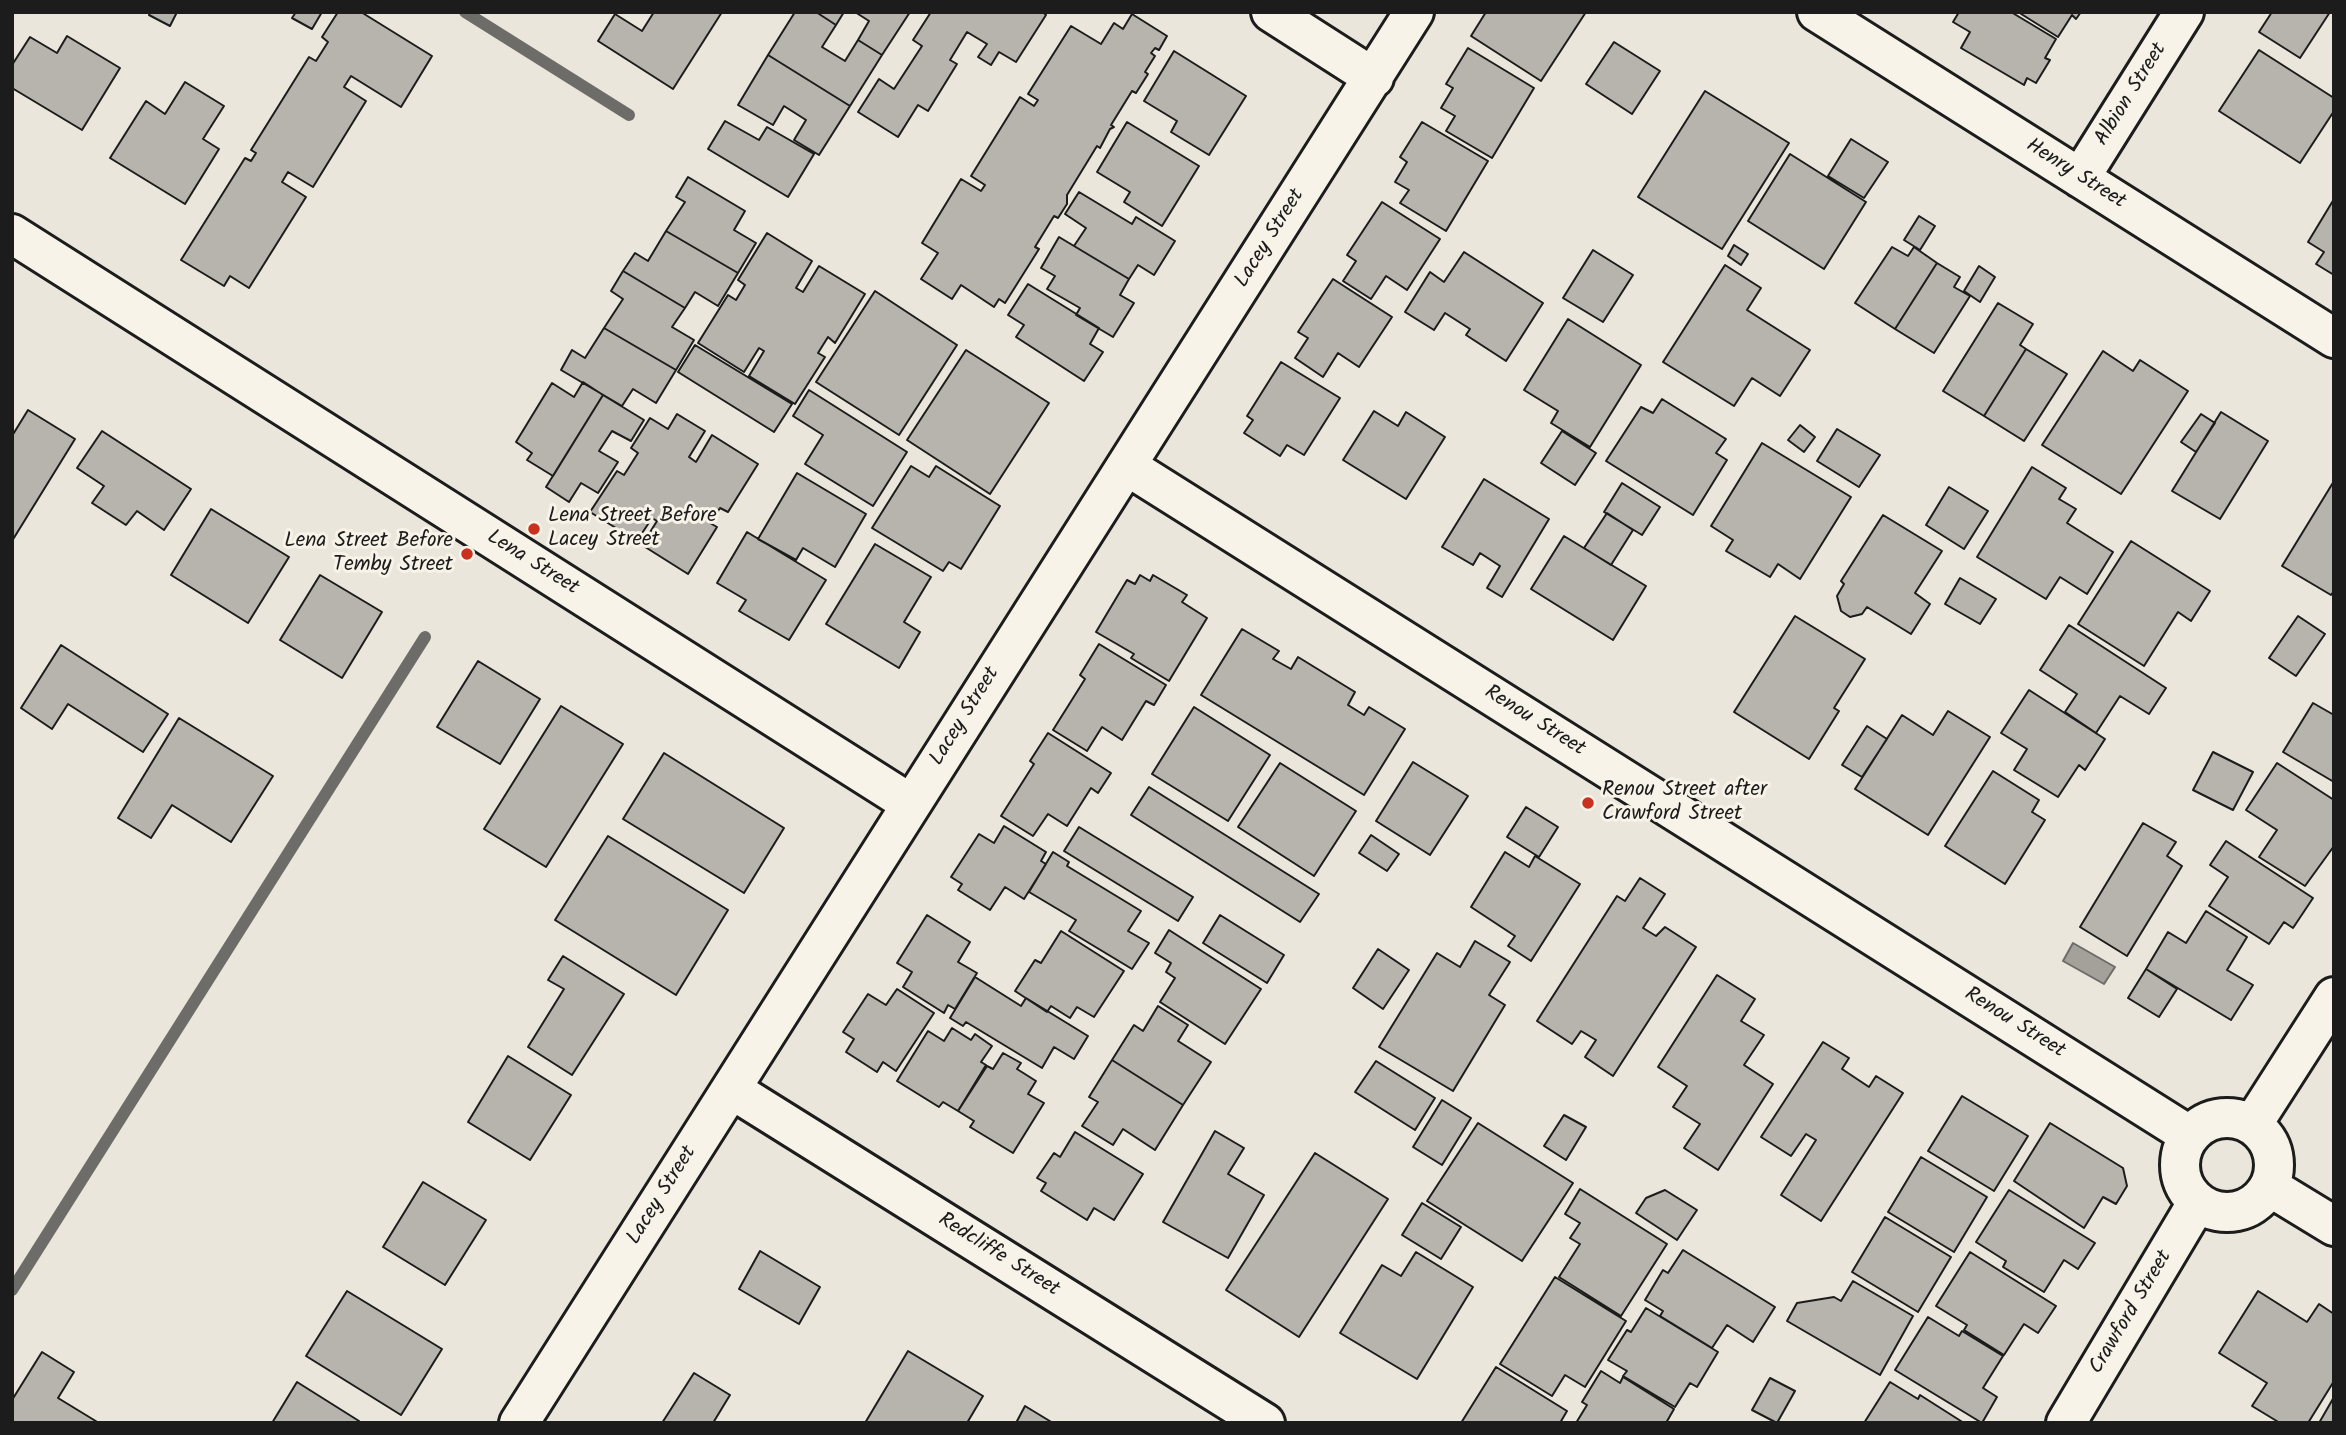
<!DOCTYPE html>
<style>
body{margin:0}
#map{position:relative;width:2346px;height:1435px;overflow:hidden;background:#eae6dc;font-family:Kalam,sans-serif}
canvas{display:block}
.frame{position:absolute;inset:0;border:14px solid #1c1c1c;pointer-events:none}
</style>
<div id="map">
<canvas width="2346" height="1435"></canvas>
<div class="frame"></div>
</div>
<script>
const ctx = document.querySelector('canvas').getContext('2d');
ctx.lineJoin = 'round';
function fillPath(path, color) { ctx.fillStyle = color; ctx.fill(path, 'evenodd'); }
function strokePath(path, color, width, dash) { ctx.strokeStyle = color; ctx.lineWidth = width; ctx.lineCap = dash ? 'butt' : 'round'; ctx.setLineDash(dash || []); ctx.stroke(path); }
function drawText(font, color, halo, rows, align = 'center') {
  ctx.font = font + ' Kalam,sans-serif'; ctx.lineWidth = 6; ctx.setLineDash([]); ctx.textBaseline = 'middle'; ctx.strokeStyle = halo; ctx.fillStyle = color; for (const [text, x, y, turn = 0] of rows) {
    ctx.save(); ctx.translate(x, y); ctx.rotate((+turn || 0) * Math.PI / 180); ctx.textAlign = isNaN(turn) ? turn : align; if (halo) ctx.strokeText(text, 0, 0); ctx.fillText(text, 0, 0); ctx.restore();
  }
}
const water = new Path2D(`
 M2073,943L2115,967L2104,984L2063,961Z`);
const stream = new Path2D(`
 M465,12L629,115
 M12,1290L425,637`);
const building = new Path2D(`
 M150,12H177L170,26L149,15Z
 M296,12H322L312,29L292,18Z
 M338,12H361L432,56L401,107L351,76L344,87L366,101L313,187L288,172L282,182L306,197L249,288L230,276L224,286L181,260L245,158L251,161L256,153L251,150L309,57L316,61L328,42L322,37Z
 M654,12H722L673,89L598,41L615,14L642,31Z
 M795,12H816L836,25L822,47L845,61L858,40L882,55L850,106L768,55Z
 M816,12H844L836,25Z
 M855,12H910L882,55L858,40L869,21Z
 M931,12H1043L1046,15L1016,62L999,52L991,65L978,57L987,44L967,32L950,60L957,64L928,111L918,105L898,137L858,112L879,79L894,89L922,46L913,40Z
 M1486,12H1586L1541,81L1471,36Z
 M1959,12H2011L2056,39L2045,58L2050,60L2036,83L2027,78L2024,85L1961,48L1970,32L1953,22Z
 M2018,12H2081L2076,19L2072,15L2058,37Z
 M2272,12H2330L2300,58L2259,32Z
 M1132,14L1167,36L1159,50L1155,48L1151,53L1155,56L1145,72L1148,74L1136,93L1132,91L1111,125L1114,127L1110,129L1100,148L1097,146L1067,195V204L1058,218L1054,216L1035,247L1039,249L1005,303L999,299L994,307L961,285L952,299L921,279L938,253L922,243L961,179L981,191L985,185L971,176L1020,97L1034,106L1038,100L1028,94L1071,26L1101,44L1114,23L1123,29Z
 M67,36L120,68L82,130L12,88V65L30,37L57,53Z
 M1614,42L1660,71L1632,114L1586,84Z
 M1468,48L1534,88L1492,158L1446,131L1455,116L1441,108L1453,88L1446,84Z
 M2259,50L2334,98V111L2300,163L2219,111Z
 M1174,51L1246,96L1209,155L1171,132L1177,121L1144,101Z
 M768,55L850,106L819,155L794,140L806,120L784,106L773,125L738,105Z
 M185,82L224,106L203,139L219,149L185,204L110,158L146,101L165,114Z
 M1705,91L1789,143L1722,249L1638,197Z
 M725,121L759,140L767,127L814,154L788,197L708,149Z
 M1127,122L1199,166L1162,226L1124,202L1130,192L1097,172Z
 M1422,122L1488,161L1446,231L1400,203L1409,190L1395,182L1407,162L1400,157Z
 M1851,139L1888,162L1864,198L1828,176Z
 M1790,154L1866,202L1824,269L1748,221Z
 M688,177L745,211L734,230L756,243L738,273L666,231L685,202L676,197Z
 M1079,192L1132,224L1136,217L1175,241L1154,275L1138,265L1129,279L1074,246L1086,228L1065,214Z
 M2334,199V275L2316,264L2324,252L2308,242Z
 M1382,202L1440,239L1407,290L1386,276L1371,299L1343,281L1356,261L1347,255Z
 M1919,216L1935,226L1920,250L1904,240Z
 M666,231L738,273L718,306L695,292L685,308L623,271L635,253L648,261Z
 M767,233L812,261L796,288L803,292L819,266L865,294L835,343L828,337L818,353L825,357L795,404L749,376L764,351L759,348L744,372L698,343L728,295L736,300L745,285L738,280Z
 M1059,237L1129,279L1120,295L1134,303L1113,337L1076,315L1080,308L1047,289L1055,276L1041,268Z
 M1734,245L1748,254L1741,265L1728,256Z
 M1892,247L1908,256L1914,247L1937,263L1895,329L1855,303Z
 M1593,250L1633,275L1603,322L1563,298Z
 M1464,252L1543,303L1506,361L1466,335L1470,329L1445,313L1434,330L1405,312L1430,272L1444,282Z
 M1937,263L1960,277L1954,287L1970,296L1934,353L1895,329Z
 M1725,265L1761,288L1747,310L1810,350L1780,396L1752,378L1734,406L1663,362Z
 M1979,266L1995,277L1980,302L1964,291Z
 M623,271L685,308L672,327L694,340L676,370L604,328L623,299L611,291Z
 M1333,279L1392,317L1359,367L1338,353L1323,377L1295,358L1308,338L1298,332Z
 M1028,284L1099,328L1090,344L1103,352L1084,381L1016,337L1024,325L1008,315Z
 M875,291L957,345L899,435L816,382Z
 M1998,303L2033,324L2020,345L2026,349L1984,416L1943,391Z
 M1568,319L1641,365L1590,447L1551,423L1558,411L1524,390Z
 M604,328L676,370L656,403L633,389L622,406L561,370L572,350L585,358Z
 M695,345L792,404L774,432L678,372Z
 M2026,349L2067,374L2024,441L1984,416Z
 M966,350L1049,403L990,494L907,440Z
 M2103,351L2133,371L2140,360L2188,391L2121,494L2042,445Z
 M1281,362L1340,398L1304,455L1287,445L1280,456L1244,433L1253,420L1247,416Z
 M583,382L603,395L553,476L527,460L532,453L516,442L552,383L574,397Z
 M809,390L907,452L873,506L805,464L823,435L793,416Z
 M603,395L644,420L631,441L612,431L599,451L618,462L598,493L581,483L569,502L546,487Z
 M1662,399L1726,439L1716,453L1727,460L1693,515L1606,461L1641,407L1653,413Z
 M28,410L75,439L12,541V436Z
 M1374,411L1398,426L1406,412L1445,437L1406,499L1343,460Z
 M2221,412L2268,441L2220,519L2172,491Z
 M677,414L705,431L689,457L696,462L712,435L758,464L728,512L720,508L710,523L717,527L688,574L642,545L657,521L652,518L637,541L590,512L617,471L624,475L638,453L631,448L650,418L668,429Z
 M2201,414L2215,423L2196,452L2181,442Z
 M1800,425L1815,437L1804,452L1788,440Z
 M1837,429L1880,455L1859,487L1817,461Z
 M102,431L191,489L164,530L137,511L126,525L92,503L104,486L77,468Z
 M1562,431L1596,453L1575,485L1541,463Z
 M1762,443L1851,497L1800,579L1778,564L1770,577L1726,551L1733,540L1711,526Z
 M911,466L929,477L936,466L1000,506L961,569L949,562L943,571L872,528Z
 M2032,467L2066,488L2059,499L2076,509L2067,523L2113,552L2087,594L2060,577L2046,599L1977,557Z
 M797,473L866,514L835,567L803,548L796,560L758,539Z
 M1484,479L1549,519L1502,597L1487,588L1500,566L1480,553L1473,565L1442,547Z
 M2334,481V591L2331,595L2282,566Z
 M1622,483L1660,507L1642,535L1604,512Z
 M1949,487L1988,511L1964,549L1926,525Z
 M211,509L289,557L248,623L171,575Z
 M1607,513L1633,530L1611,565L1584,548Z
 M1883,515L1942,551L1915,593L1930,604L1911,634L1867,607L1862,614L1850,617L1841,611L1837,596L1844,584L1841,581Z
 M747,532L826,580L789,640L739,611L746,600L717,583Z
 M1564,536L1646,586L1613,640L1531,589Z
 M2131,541L2210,591L2191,621L2178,612L2144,666L2078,624Z
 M875,544L931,577L904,622L920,632L899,668L826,624Z
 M320,575L382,612L342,678L280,640Z
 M1140,575L1150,581L1153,575L1187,595L1182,602L1207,618L1169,681L1131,658L1134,654L1096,632L1127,580L1135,584Z
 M1960,578L1996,599L1980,624L1945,604Z
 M1795,616L1865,659L1834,708L1839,711L1809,759L1734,712Z
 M2298,616L2325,634L2296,676L2269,658Z
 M2069,625L2166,688L2149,714L2120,696L2096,733L2065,712L2077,694L2040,670Z
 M1242,629L1279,651L1273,659L1291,669L1298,657L1355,692L1348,705L1364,715L1369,707L1405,729L1364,795L1201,695Z
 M1099,644L1166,685L1154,705L1146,701L1122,740L1102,727L1087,751L1053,730L1085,679L1080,675Z
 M61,645L168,714L143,752L68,704L52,729L21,708Z
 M478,661L540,699L500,764L437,727Z
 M2029,690L2105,739L2085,770L2079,765L2058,797L2014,770L2027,749L2001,733Z
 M2313,703L2334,715V782L2283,752Z
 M561,706L623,744L546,867L484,829Z
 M1194,707L1270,755L1228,821L1152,774Z
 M1948,711L1990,737L1928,835L1855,789L1902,715L1933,735Z
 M179,718L273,776L231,842L172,805L151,838L118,818Z
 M1867,726L1887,739L1862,777L1842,765Z
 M1048,733L1111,773L1098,793L1091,788L1067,826L1048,814L1033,836L1001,816L1034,764L1030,761Z
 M2213,752L2253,772L2233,810L2193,790Z
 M664,753L784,828L744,893L623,819Z
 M1413,762L1468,796L1430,855L1376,821Z
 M1280,763L1356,811L1314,876L1238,827Z
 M2277,763L2334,800V846L2305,886L2259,857L2277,830L2246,810Z
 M1993,771L2039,800L2032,812L2045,820L2005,884L1945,846Z
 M1149,787L1319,894L1300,922L1131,815Z
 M1526,807L1558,827L1539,857L1507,837Z
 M2143,823L2176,842L2167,856L2182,866L2127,956L2080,927Z
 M1004,826L1046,852L1041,861L1046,864L1024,899L1005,887L990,910L958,890L962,884L951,877L979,834L994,843Z
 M1079,827L1193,897L1178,921L1064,851Z
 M1371,835L1399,854L1387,871L1359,853Z
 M608,836L728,910L676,995L555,920Z
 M2226,841L2313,898L2293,928L2284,922L2269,944L2209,906L2228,877L2210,865Z
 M1053,852L1069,862L1067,866L1141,911L1128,931L1149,943L1132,969L1069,931L1076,920L1029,892Z
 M1505,852L1529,867L1535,856L1580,884L1531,961L1508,946L1515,936L1471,907Z
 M1640,878L1665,894L1643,928L1656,936L1665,927L1696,947L1613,1076L1585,1057L1596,1040L1581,1031L1572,1044L1537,1021L1617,896L1625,901Z
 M2206,911L2247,937L2227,970L2253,985L2231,1020L2146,969L2168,932L2186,943Z
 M927,915L970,942L958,962L977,973L955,1009L948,1005L944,1013L903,987L912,972L897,963Z
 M1220,915L1284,955L1267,983L1203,943Z
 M1169,930L1261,989L1225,1044L1160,1002L1175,978L1166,972L1171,963L1155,953Z
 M1061,931L1124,971L1094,1017L1077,1007L1070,1018L1051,1006L1047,1012L1015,991L1035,960L1041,963Z
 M1475,941L1510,962L1489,995L1505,1005L1453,1091L1379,1047L1437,953L1460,967Z
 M1378,949L1409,970L1383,1009L1353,988Z
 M563,956L624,994L572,1075L528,1047L564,989L548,980Z
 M2146,969L2177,989L2159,1017L2128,998Z
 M1717,975L1755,999L1741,1021L1764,1035L1744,1065L1773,1084L1718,1170L1684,1148L1700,1124L1673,1107L1687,1086L1658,1067Z
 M975,977L1021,1006L1026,998L1088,1036L1074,1059L1054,1047L1042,1068L966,1022L963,1026L950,1018Z
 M897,989L934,1013L896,1071L883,1062L877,1072L846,1052L854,1039L843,1032L868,994L886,1005Z
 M1158,1006L1188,1025L1178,1041L1211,1062L1183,1105L1112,1060L1134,1025L1143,1031Z
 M952,1028L971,1040L975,1034L992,1046L981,1062L986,1065L958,1111L943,1102L939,1107L897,1081L928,1031L944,1041Z
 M1823,1042L1849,1058L1842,1069L1869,1087L1876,1076L1903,1093L1821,1221L1781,1195L1816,1140L1806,1134L1791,1156L1761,1137Z
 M1003,1053L1021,1063L1017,1069L1036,1081L1028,1094L1044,1103L1013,1153L970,1127L974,1121L958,1111L987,1066L993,1069Z
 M508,1056L571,1095L530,1160L468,1122Z
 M1112,1060L1183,1105L1155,1150L1123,1129L1113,1145L1082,1126L1098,1102L1089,1097Z
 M1376,1061L1435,1098L1415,1130L1355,1092Z
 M1962,1096L2028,1136L1994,1191L1928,1151Z
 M1442,1100L1471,1118L1442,1165L1413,1147Z
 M1564,1115L1586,1127L1566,1160L1544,1146Z
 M1478,1123L1573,1183L1522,1261L1427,1201Z
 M2050,1123L2123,1168L2127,1186L2116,1204L2103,1197L2084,1228L2014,1181Z
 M1215,1131L1244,1148L1228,1174L1264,1195L1228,1258L1163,1222Z
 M1075,1132L1143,1174L1114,1220L1094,1208L1087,1220L1041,1191L1046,1183L1037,1178L1054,1153L1060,1157Z
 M1315,1153L1388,1199L1299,1337L1226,1290Z
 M1921,1157L1987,1197L1954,1252L1888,1212Z
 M423,1182L486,1220L445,1285L383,1247Z
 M1580,1189L1667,1244L1621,1316L1559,1277L1580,1244L1570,1238L1580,1223L1565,1214Z
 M1665,1190L1697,1210L1677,1240L1636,1213L1646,1198Z
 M2009,1190L2095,1243L2078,1269L2064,1260L2044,1292L2003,1267L2006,1261L1976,1242Z
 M1422,1203L1461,1227L1441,1259L1402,1235Z
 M1885,1217L1951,1257L1918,1312L1852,1272Z
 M1683,1250L1775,1307L1753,1342L1727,1325L1712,1348L1660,1316L1663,1311L1645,1300L1663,1270L1668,1273Z
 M760,1251L820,1287L799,1324L739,1289Z
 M1416,1252L1473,1287L1417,1379L1340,1333L1382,1265L1401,1276Z
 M1970,1252L2056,1306L2038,1333L2024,1324L2004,1355L1964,1330L1967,1325L1936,1306Z
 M1555,1277L1626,1321L1585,1387L1565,1375L1552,1396L1500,1364Z
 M1853,1281L1913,1316L1880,1375L1787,1321L1797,1303L1834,1297L1841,1301Z
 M347,1291L442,1349L401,1415L306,1356Z
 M2258,1291L2307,1322L2319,1304L2334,1314V1381L2308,1423H2280L2252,1406L2267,1383L2219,1353Z
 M1646,1308L1718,1352L1697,1387L1690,1383L1675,1407L1623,1376L1627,1371L1608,1360L1627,1330L1631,1332Z
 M1928,1317L1959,1336L1962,1331L2003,1356L1983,1388L1997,1397L1982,1423L1895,1370Z
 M908,1351L983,1396L967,1423H865Z
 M42,1352L74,1372L58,1398L99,1423H12V1400Z
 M1496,1367L1567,1411L1560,1423H1461Z
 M1601,1371L1620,1383L1623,1377L1674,1409L1666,1423H1576L1587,1405L1582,1402Z
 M694,1373L730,1395L713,1423H662Z
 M1770,1378L1795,1391L1777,1423L1752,1410Z
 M297,1382L359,1421L358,1423H272Z
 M1890,1382L1918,1399L1920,1395L1964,1423H1864Z
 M2334,1397V1423H2319Z
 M1025,1406L1053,1423H1016Z`);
const minor = new Path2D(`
 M1271,12L1374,78
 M1817,12L2334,338
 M2080,178L2184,12
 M12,234L911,804
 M1127,466L2189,1135
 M731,1089L1265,1423
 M2180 1165a47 47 0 1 1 94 0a47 47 0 1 1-94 0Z
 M2252,1125L2334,997
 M2270,1187L2334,1226
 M519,1423L1414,12
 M2066,1423L2197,1203`);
const markers = [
 [534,529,7,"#c8321e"],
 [467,554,7,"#c8321e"],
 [1588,803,7,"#c8321e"]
];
const streetNames = [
 ["Albion Street",2132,95,-58],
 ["Henry Street",2075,175,32],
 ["Lacey Street",1271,239,-58],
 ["Lena Street",532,564,32],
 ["Lacey Street",966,717,-58],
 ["Renou Street",1534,722,32],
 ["Renou Street",2014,1024,32],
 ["Lacey Street",663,1196,-58],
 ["Redcliffe Street",998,1256,32],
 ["Crawford Street",2132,1313,-59]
];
const poiNames = [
 ["Lena Street Before",548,517],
 ["Lacey Street",548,541],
 ["Lena Street Before",453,542,"right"],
 ["Temby Street",453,566,"right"],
 ["Renou Street after",1602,791],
 ["Crawford Street",1602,815]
];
fillPath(water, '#a3a19a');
strokePath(water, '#6d6c68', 2);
strokePath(stream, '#6d6c68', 12);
fillPath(building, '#b6b4ac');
strokePath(building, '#1c1c1c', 2);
strokePath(minor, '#1c1c1c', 44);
strokePath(minor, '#f7f3e8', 38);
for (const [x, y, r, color] of markers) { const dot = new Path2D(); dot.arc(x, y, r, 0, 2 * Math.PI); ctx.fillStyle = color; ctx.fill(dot); strokePath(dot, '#f7f3e8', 2.5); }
drawText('21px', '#1c1c1c', '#f7f3e8', streetNames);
drawText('21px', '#1c1c1c', '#f7f3e8', poiNames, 'left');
</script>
